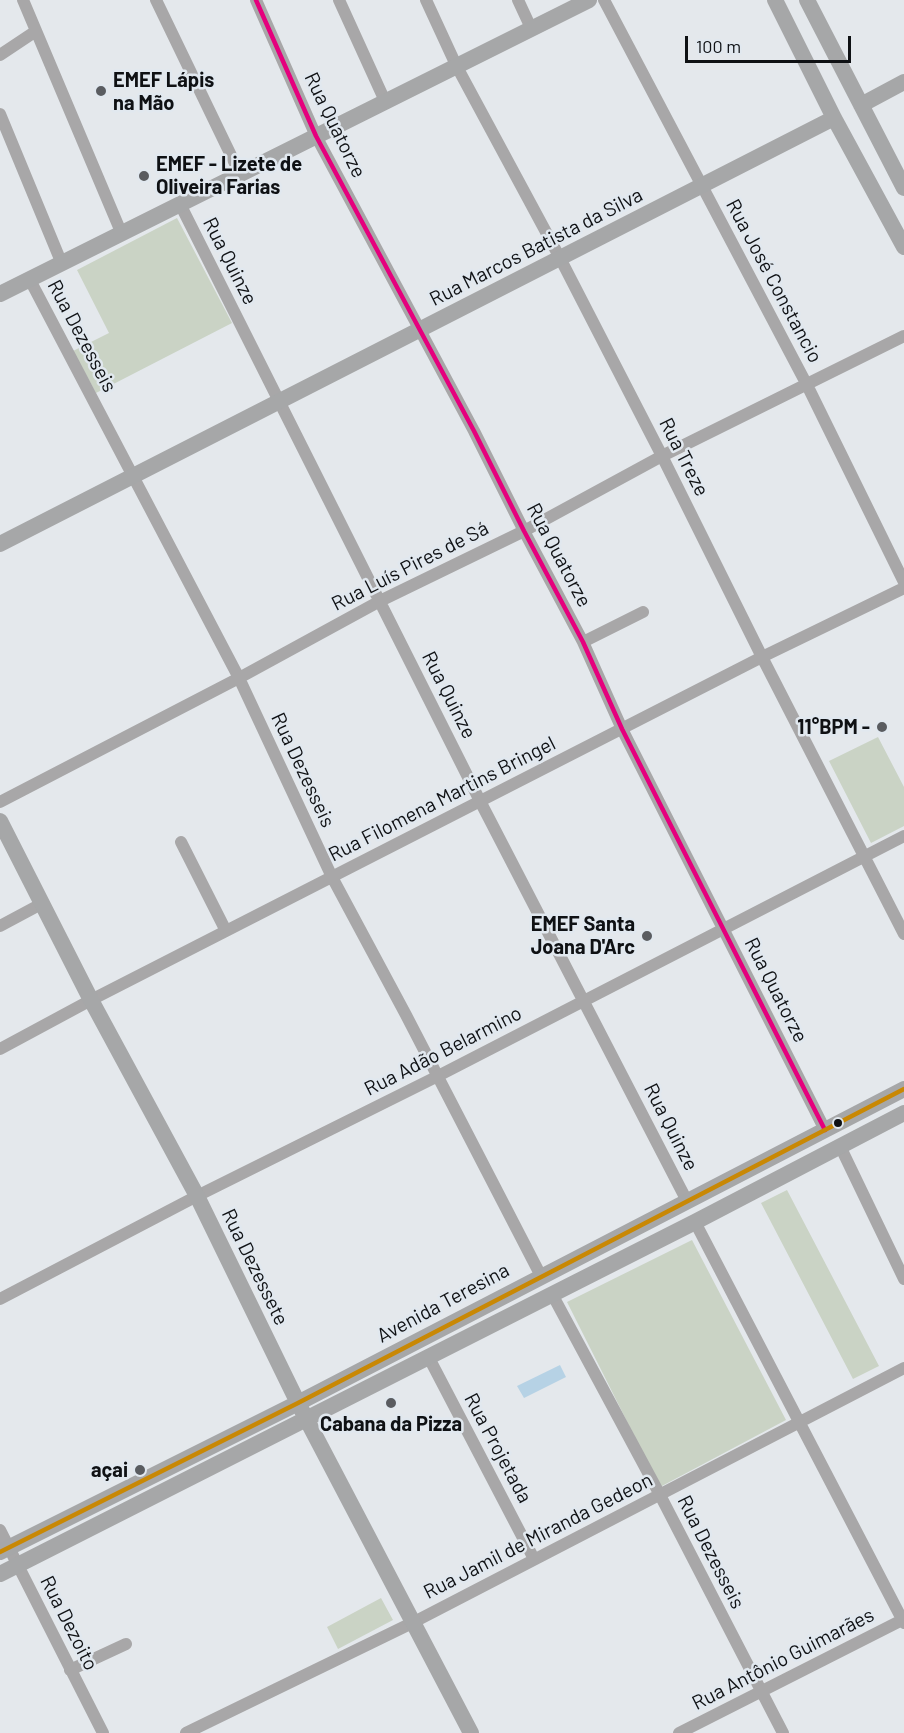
<!DOCTYPE html>
<meta charset="utf-8">
<style>
body{margin:0}
#map{position:relative;width:904px;height:1733px;overflow:hidden;background:#e4e8ec;font-family:Barlow,sans-serif}
canvas{display:block}
.scale{position:absolute;left:685px;top:36px;width:166px;height:27px;box-sizing:border-box;border:3px solid #0f1114;border-top:0;padding-left:8px;font-size:18px;line-height:21px;white-space:nowrap;color:#0f1114;-webkit-text-stroke:4px #e1e8ef;paint-order:stroke}
</style>
<div id="map">
<canvas width="904" height="1733"></canvas>
<div class="scale">100 m</div>
</div>
<script>
const ctx = document.querySelector('canvas').getContext('2d');
ctx.lineJoin = 'round';
function fillPath(path, color) { ctx.fillStyle = color; ctx.fill(path, 'evenodd'); }
function strokePath(path, color, width, dash) { ctx.strokeStyle = color; ctx.lineWidth = width; ctx.lineCap = dash ? 'butt' : 'round'; ctx.setLineDash(dash || []); ctx.stroke(path); }
function drawText(font, color, halo, rows, align = 'center') {
  ctx.font = font + ' Barlow,sans-serif'; ctx.lineWidth = 5; ctx.setLineDash([]); ctx.textBaseline = 'middle'; ctx.strokeStyle = halo; ctx.fillStyle = color; for (const [text, x, y, turn = 0] of rows) {
    ctx.save(); ctx.translate(x, y); ctx.rotate((+turn || 0) * Math.PI / 180); ctx.textAlign = isNaN(turn) ? turn : align; if (halo) ctx.strokeText(text, 0, 0); ctx.fillText(text, 0, 0); ctx.restore();
  }
}
const green = new Path2D(`
 M177,218L232,323L96,393L73,351L109,333L77,270Z
 M878,737L904,787V826L871,843L829,761Z
 M787,1190L879,1366L853,1379L761,1203Z
 M692,1240L786,1420L660,1487L567,1302Z
 M381,1598L393,1620L338,1649L327,1627Z`);
const water = new Path2D(`
 M560,1365L566,1377L524,1398L517,1386Z`);
const street = new Path2D(`
 M23,0L121,232
 M156,0L240,174
 M256,0L316,136L474,431L524,531L583,642L622,729L825,1130
 M339,0L385,101
 M426,0L456,65L560,258L662,456L762,657L904,934
 M518,0L531,28
 M604,0L807,385L904,582
 M0,55L36,31
 M0,114L62,264
 M180,204L480,801L687,1201
 M30,280L239,678L332,877L406,1015L541,1276
 M583,642L643,612
 M0,802L239,678L380,601L524,531L662,456L904,336
 M181,842L226,931
 M0,926L43,903
 M0,1049L91,1000L762,657L904,588
 M840,1146L904,1279
 M695,1222L904,1623
 M552,1294L660,1495L783,1733
 M0,1299L197,1196L436,1077L904,836
 M428,1356L534,1559
 M0,1530L103,1733
 M70,1670L126,1644
 M186,1733L414,1622L904,1368
 M679,1733L904,1619`);
const secondary = new Path2D(`
 M775,0L834,118L904,247
 M807,0L904,188
 M861,105L904,82
 M0,294L589,0
 M0,544L834,118
 M0,821L91,1000L197,1196L298,1403L471,1733
 M0,1552L298,1403L904,1089
 M0,1574L695,1222L904,1113`);
const bus1 = new Path2D(`
 M256,0L316,136L474,431L524,531L583,642L622,729L825,1130`);
const bus2 = new Path2D(`
 M0,1552L298,1403L904,1089`);
const markers = [
 [101,91,6,"#5a5c60"],
 [144,176,6,"#5a5c60"],
 [882,727,6,"#5a5c60"],
 [647,936,6,"#5a5c60"],
 [838,1123,5,"#0f1114"],
 [391,1403,6,"#5a5c60"],
 [140,1470,6,"#5a5c60"]
];
const poiNames = [
 ["EMEF Lápis",113,80,"left"],
 ["na Mão",113,103,"left"],
 ["EMEF - Lizete de",156,164,"left"],
 ["Oliveira Farias",156,187,"left"],
 ["11°BPM -",870,727],
 ["EMEF Santa",635,924],
 ["Joana D'Arc",635,947],
 ["Cabana da Pizza",391,1424,"center"],
 ["açai",128,1470]
];
const streetNames = [
 ["Rua Quatorze",335,125,64],
 ["Rua Marcos Batista da Silva",536,247,-27],
 ["Rua Quinze",230,261,63],
 ["Rua José Constancio",774,281,62],
 ["Rua Dezesseis",82,336,62],
 ["Rua Treze",684,457,63],
 ["Rua Quatorze",559,555,62],
 ["Rua Luís Pires de Sá",410,566,-27],
 ["Rua Quinze",449,695,63],
 ["Rua Dezesseis",303,770,65],
 ["Rua Filomena Martins Bringel",442,799,-27],
 ["Rua Quatorze",776,990,63],
 ["Rua Adão Belarmino",443,1051,-27],
 ["Rua Quinze",671,1127,63],
 ["Rua Dezessete",255,1267,64],
 ["Avenida Teresina",443,1303,-28],
 ["Rua Projetada",498,1448,62],
 ["Rua Jamil de Miranda Gedeon",538,1536,-27],
 ["Rua Dezesseis",711,1552,63],
 ["Rua Dezoito",69,1623,63],
 ["Rua Antônio Guimarães",783,1659,-27]
];
fillPath(green, '#cad3c5');
fillPath(water, '#b6d2e5');
strokePath(street, '#a8a7a8', 12);
strokePath(secondary, '#a6a7a8', 16);
strokePath(bus1, '#e5007d', 4.5);
strokePath(bus2, '#c98804', 4.5);
for (const [x, y, r, color] of markers) { const dot = new Path2D(); dot.arc(x, y, r, 0, 2 * Math.PI); ctx.fillStyle = color; ctx.fill(dot); strokePath(dot, '#e1e8ef', 2); }
drawText('bold 20px', '#0f1114', '#e1e8ef', poiNames, 'right');
drawText('20px', '#0f1114', '#e1e8ef', streetNames);
</script>
